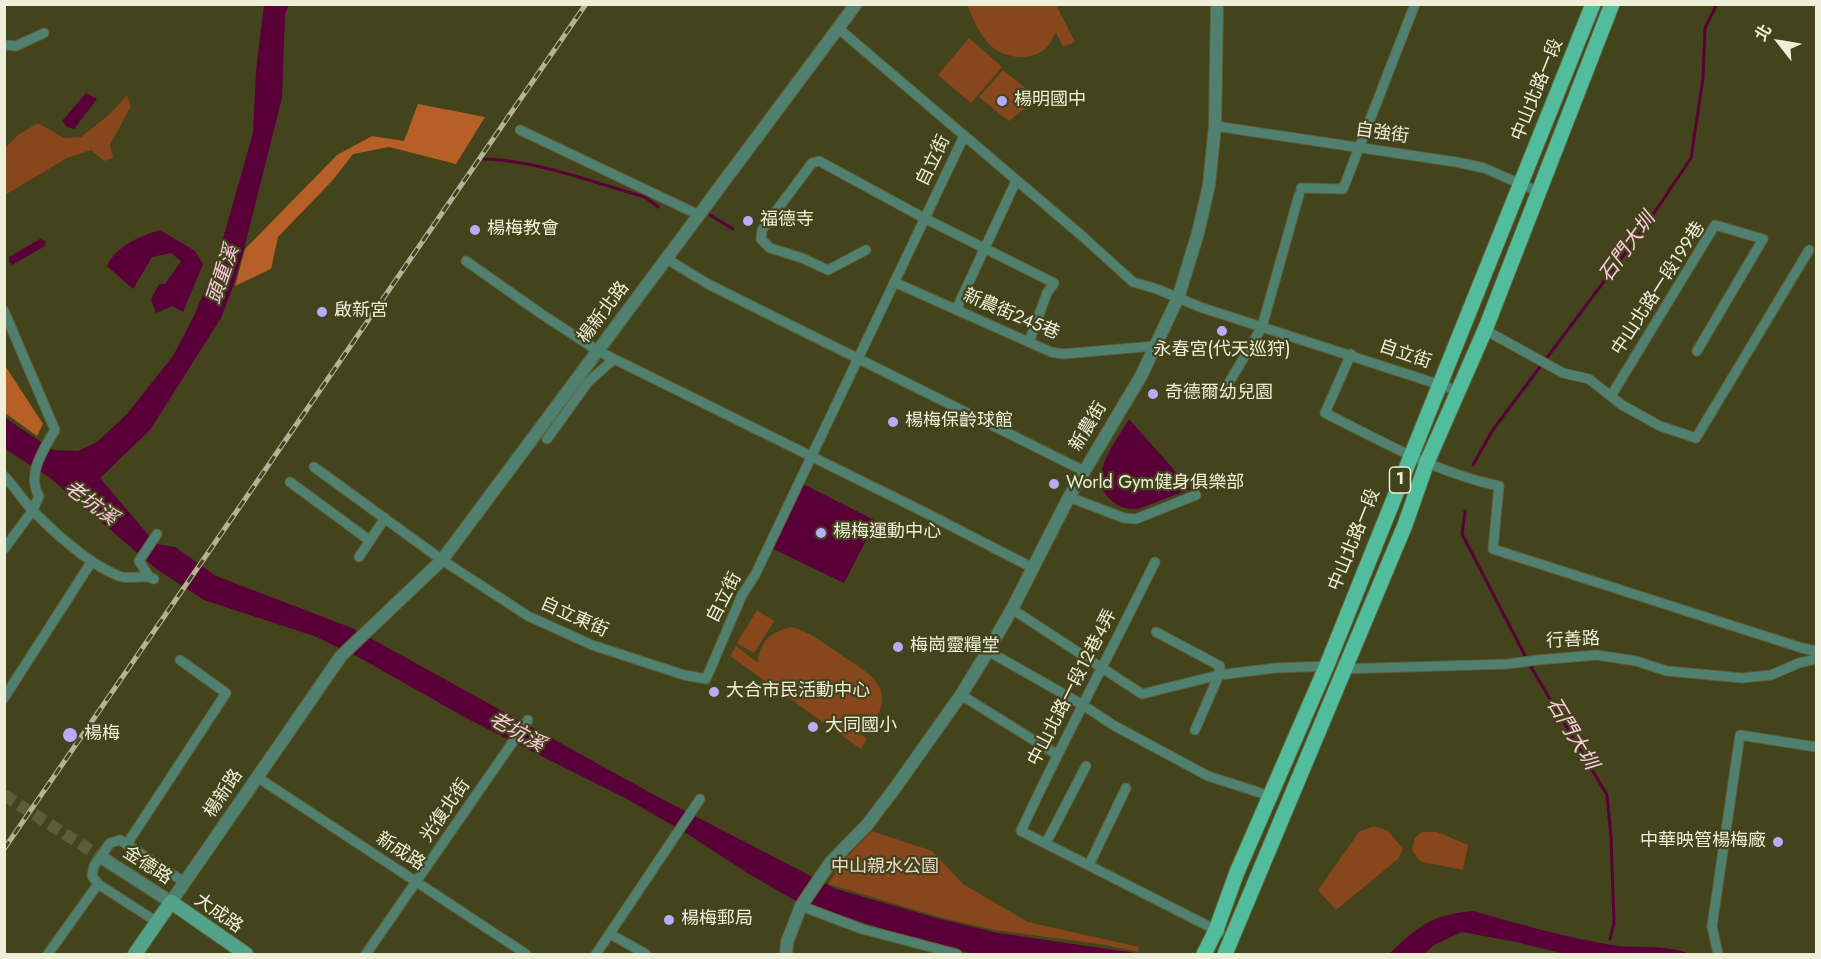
<!DOCTYPE html>
<meta charset="utf-8">
<style>
body{margin:0}
#map{position:relative;width:1821px;height:959px;overflow:hidden;background:#43431c;font-family:Jost,"Noto Sans TC",sans-serif}
canvas{display:block}
.frame{position:absolute;inset:0;border:6px solid #eeefd9;pointer-events:none}
.north{position:absolute;left:1749px;top:12px;width:60px;height:60px;-webkit-text-stroke:4px #43431c;paint-order:stroke;rotate:301deg;font-size:16px;font-weight:700;line-height:24px;text-align:center;color:#eeefd9}
.north::after{content:'';display:block;margin:auto;width:21px;height:27px;background:#eeefd9;clip-path:polygon(50% 0,100% 100%,50% 72%,0 100%)}
</style>
<div id="map">
<canvas width="1821" height="959"></canvas>
<div class="frame"></div>
<div class="north">北</div>
</div>
<script>
const ctx = document.querySelector('canvas').getContext('2d');
ctx.lineJoin = 'round';
function fillPath(path, color) { ctx.fillStyle = color; ctx.fill(path, 'evenodd'); }
function strokePath(path, color, width, dash) { ctx.strokeStyle = color; ctx.lineWidth = width; ctx.lineCap = dash ? 'butt' : 'round'; ctx.setLineDash(dash || []); ctx.stroke(path); }
function drawText(font, color, halo, rows, align = 'center') {
  ctx.font = font + ' Jost,"Noto Sans TC",sans-serif'; ctx.lineWidth = 4.5; ctx.setLineDash([]); ctx.textBaseline = 'middle'; ctx.strokeStyle = halo; ctx.fillStyle = color; for (const [text, x, y, turn = 0] of rows) {
    ctx.save(); ctx.translate(x, y); ctx.rotate((+turn || 0) * Math.PI / 180); ctx.textAlign = isNaN(turn) ? turn : align; if (halo) ctx.strokeText(text, 0, 0); ctx.fillText(text, 0, 0); ctx.restore();
  }
}
const green = new Path2D(`
 M967,5H1056L1075,42L1063,47L1056,32C1053,37 1051,43 1046,48C1029,64 997,58 984,38C977,28 972,16 967,5Z
 M969,38L1002,67L971,103L938,75Z
 M1003,70L1038,98L1009,121L979,97Z
 M127,95L131,106L110,145L113,158L104,161L91,150L67,158L5,195V148L18,135L38,123L64,138L81,137L110,114Z
 M757,610L774,621L754,653L737,643Z
 M792,627C811,632 825,644 841,655C860,668 891,682 880,710C875,723 868,726 856,731L867,739L861,749L730,656L736,646L758,663C758,642 773,630 792,627Z
 M1374,826L1388,831L1403,849L1398,859L1336,910L1318,890L1359,832Z
 M872,831L932,851L963,884L1028,922L1139,947L1138,952L1106,945L995,930L939,917L828,884L843,861Z
 M1422,832H1437L1468,845L1463,870L1422,862L1418,859L1412,850L1415,838Z`);
const forest = new Path2D(`
 M418,104L485,117L456,164L389,147L353,154L332,181L278,237L271,269L235,286L245,249L337,155L372,136L404,141Z
 M4,364L43,424L37,436L5,413Z`);
const water = new Path2D(`
 M264,5H289L285,14L282,98L244,249L233,287L221,318L150,430L100,478L150,537L157,544L175,547L216,576L352,628L658,797L836,889L940,919L998,933L1142,954H974L922,942L794,900L749,874L686,833L625,798L468,719L360,658L314,636L204,600L155,568L49,477L5,449L4,417L53,450L78,451L97,442L127,414L173,356L195,314L218,256L253,133L256,71Z
 M86,93L97,99L74,129L67,127L62,121Z
 M160,230L195,251L203,264L183,312L172,306L156,313L151,299L159,284H165L181,261L171,253L152,257L133,289L107,266C116,246 140,236 160,230Z
 M40,239L46,241L45,246L12,265L9,262V257Z
 M1129,419L1191,489L1138,509C1127,509 1119,508 1111,500C1085,477 1117,441 1129,419Z
 M797,481L876,521L844,583L767,546Z
 M1473,911C1519,924 1564,937 1612,945C1637,949 1666,944 1690,954H1565L1516,942L1462,932L1434,945L1424,954H1389C1418,926 1431,915 1473,911Z`);
const stream = new Path2D(`
 M697,4H714
 M484,159C535,160 595,183 645,197L658,207
 M710,215L733,229
 M1473,465L1492,431L1644,228L1691,158L1703,78L1705,28L1717,4
 M1465,511L1462,534L1531,667L1607,795L1611,837L1614,923L1610,939`);
const tertiaryTunnel = new Path2D(`
 M4,795L104,859`);
const minor = new Path2D(`
 M839,29L1081,235L1133,282L1157,289L1200,307L1459,391
 M4,45L16,46L44,33
 M1215,126L1456,162L1484,168L1539,192
 M520,130L699,215
 M1301,188L1343,189L1415,4
 M866,250L828,270L802,258L770,248L761,239L762,230L812,163L819,161L924,218L1054,283L1047,293L1029,342
 M667,259L708,284L1084,471
 M466,261L540,313L598,351L922,511L1033,568
 M894,282L1051,352L1063,354L1155,346
 M956,310L1016,181
 M4,311L55,430C44,449 26,474 39,496L33,510L4,549
 M1485,330L1563,373L1589,379L1622,405L1660,426L1696,438L1809,250
 M1351,354L1325,413C1381,441 1437,473 1499,486L1493,549L1802,648L1816,651
 M1227,386L1262,327L1299,195
 M1611,396L1715,225L1763,239L1697,351
 M547,439L588,382L614,359
 M314,467L442,560L528,616L592,645L684,675L706,679L742,595L755,575L964,136
 M4,476C15,487 23,501 34,512C56,534 90,565 119,576C131,581 143,573 154,579
 M290,482L369,540
 M1069,497L1124,518L1136,519L1196,495
 M359,557L385,518
 M1155,562C1111,652 1063,740 1021,831L1220,932
 M148,575L139,561L157,534
 M1012,609L1142,694L1219,675L1275,668L1329,666
 M1156,632L1220,666L1219,675L1195,730
 M988,651L1083,705L1113,725L1208,776L1270,796
 M1342,669L1508,664L1537,660L1597,655L1636,661L1667,671L1742,678L1771,675L1799,663L1816,659
 M961,695L1056,754
 M4,698L92,561
 M257,777L526,954
 M1046,843L1086,766
 M127,844L226,693L180,660
 M1089,865L1126,788
 M801,906L862,929L957,954
 M157,922L98,884L92,876L94,866L110,843L120,840L184,882
 M610,934L646,954
 M48,954L98,884
 M366,954L528,720
 M596,954L700,799
 M1718,954L1712,926L1740,735L1816,747`);
const tertiary = new Path2D(`
 M104,859L171,902L341,656L442,560L856,4
 M786,954L787,942L801,906L830,863L867,825L895,788L961,695L988,651L1012,609L1069,497L1141,376L1178,298L1198,233L1209,185L1215,126L1217,4`);
const secondary = new Path2D(`
 M135,954L171,902L246,954`);
const primary = new Path2D(`
 M1204,954L1216,930L1237,872L1327,665L1593,4
 M1225,954L1405,525L1427,462L1485,330L1612,4`);
const rail = new Path2D(`
 M4,849L586,4`);
const markers = [
 [1002,101,6,"#b6acf8"],
 [748,221,6,"#b6acf8"],
 [475,230,6,"#b6acf8"],
 [322,312,6,"#b6acf8"],
 [1222,331,6,"#b6acf8"],
 [1153,394,6,"#b6acf8"],
 [893,422,6,"#b6acf8"],
 [1054,484,6,"#b6acf8"],
 [821,533,6,"#b6acf8"],
 [898,647,6,"#b6acf8"],
 [714,692,6,"#b6acf8"],
 [813,727,6,"#b6acf8"],
 [70,735,8,"#b6acf8"],
 [1778,842,6,"#b6acf8"],
 [669,920,6,"#b6acf8"]
];
const shields = [
 [1400,480,21]
];
const shieldNames = [
 ["1",1400,480]
];
const streetNames = [
 ["中山北路一段",1538,90,-68],
 ["自強街",1382,134,8],
 ["自立街",934,161,-64],
 ["中山北路一段199巷",1659,289,-57],
 ["楊新北路",604,313,-53],
 ["新農街245巷",1011,315,23],
 ["自立街",1405,355,19],
 ["新農街",1089,427,-59],
 ["中山北路一段",1355,540,-68],
 ["自立街",725,598,-63],
 ["自立東街",574,618,24],
 ["行善路",1573,641,-3],
 ["中山北路一段12巷4弄",1073,688,-63],
 ["楊新路",224,794,-56],
 ["光復北街",446,811,-55],
 ["新成路",400,852,33],
 ["金德路",147,866,33],
 ["大成路",218,914,35]
];
const poiNames = [
 ["楊明國中",1014,101],
 ["福德寺",760,221],
 ["楊梅教會",487,230],
 ["啟新宮",334,312],
 ["永春宮(代天巡狩)",1222,351,"center"],
 ["奇德爾幼兒園",1165,394],
 ["楊梅保齡球館",905,422],
 ["World Gym健身俱樂部",1066,484],
 ["楊梅運動中心",833,533],
 ["梅崗靈糧堂",910,647],
 ["大合市民活動中心",726,692],
 ["大同國小",825,727],
 ["楊梅",84,735],
 ["中華映管楊梅廠",1766,842,"right"],
 ["楊梅郵局",681,920]
];
const parkNames = [
 ["中山親水公園",885,868]
];
const waterNames = [
 ["石門大圳",1628,248,-54],
 ["頭重溪",224,275,-71],
 ["老坑溪",90,504,36],
 ["老坑溪",516,733,29],
 ["石門大圳",1571,734,59]
];
fillPath(green, '#88461c');
fillPath(forest, '#b65f27');
fillPath(water, '#5a0038');
strokePath(stream, '#5a0038', 3);
strokePath(tertiaryTunnel, '#5d5d38', 12, [12, 6]);
strokePath(minor, '#5e5f3a', 11);
strokePath(tertiary, '#5e5f3a', 14);
strokePath(secondary, '#5e5f3a', 16);
strokePath(primary, '#5e5f3a', 17);
strokePath(minor, '#50806f', 9);
strokePath(tertiary, '#50806f', 12);
strokePath(secondary, '#52a389', 14);
strokePath(primary, '#51bd9c', 15);
strokePath(rail, '#b2b397', 5);
strokePath(rail, '#43431c', 3, [9]);
for (const [x, y, r, color] of markers) { const dot = new Path2D(); dot.arc(x, y, r, 0, 2 * Math.PI); ctx.fillStyle = color; ctx.fill(dot); strokePath(dot, '#43431c', 2); }
for (const [x, y, w] of shields) { const box = new Path2D(); box.roundRect(x - w / 2, y - 13, w, 26, 4.5); ctx.fillStyle = '#43431c'; ctx.fill(box); strokePath(box, '#eeefd9', 1.5); }
drawText('bold 16px', '#eeefd9', null, shieldNames);
drawText('18px', '#eeefd9', '#43431c', streetNames);
drawText('18px', '#eeefd9', '#43431c', poiNames, 'left');
drawText('18px', '#eed6c9', '#43431c', parkNames);
drawText('italic 20px', '#fdcae0', '#43431c', waterNames);
</script>
